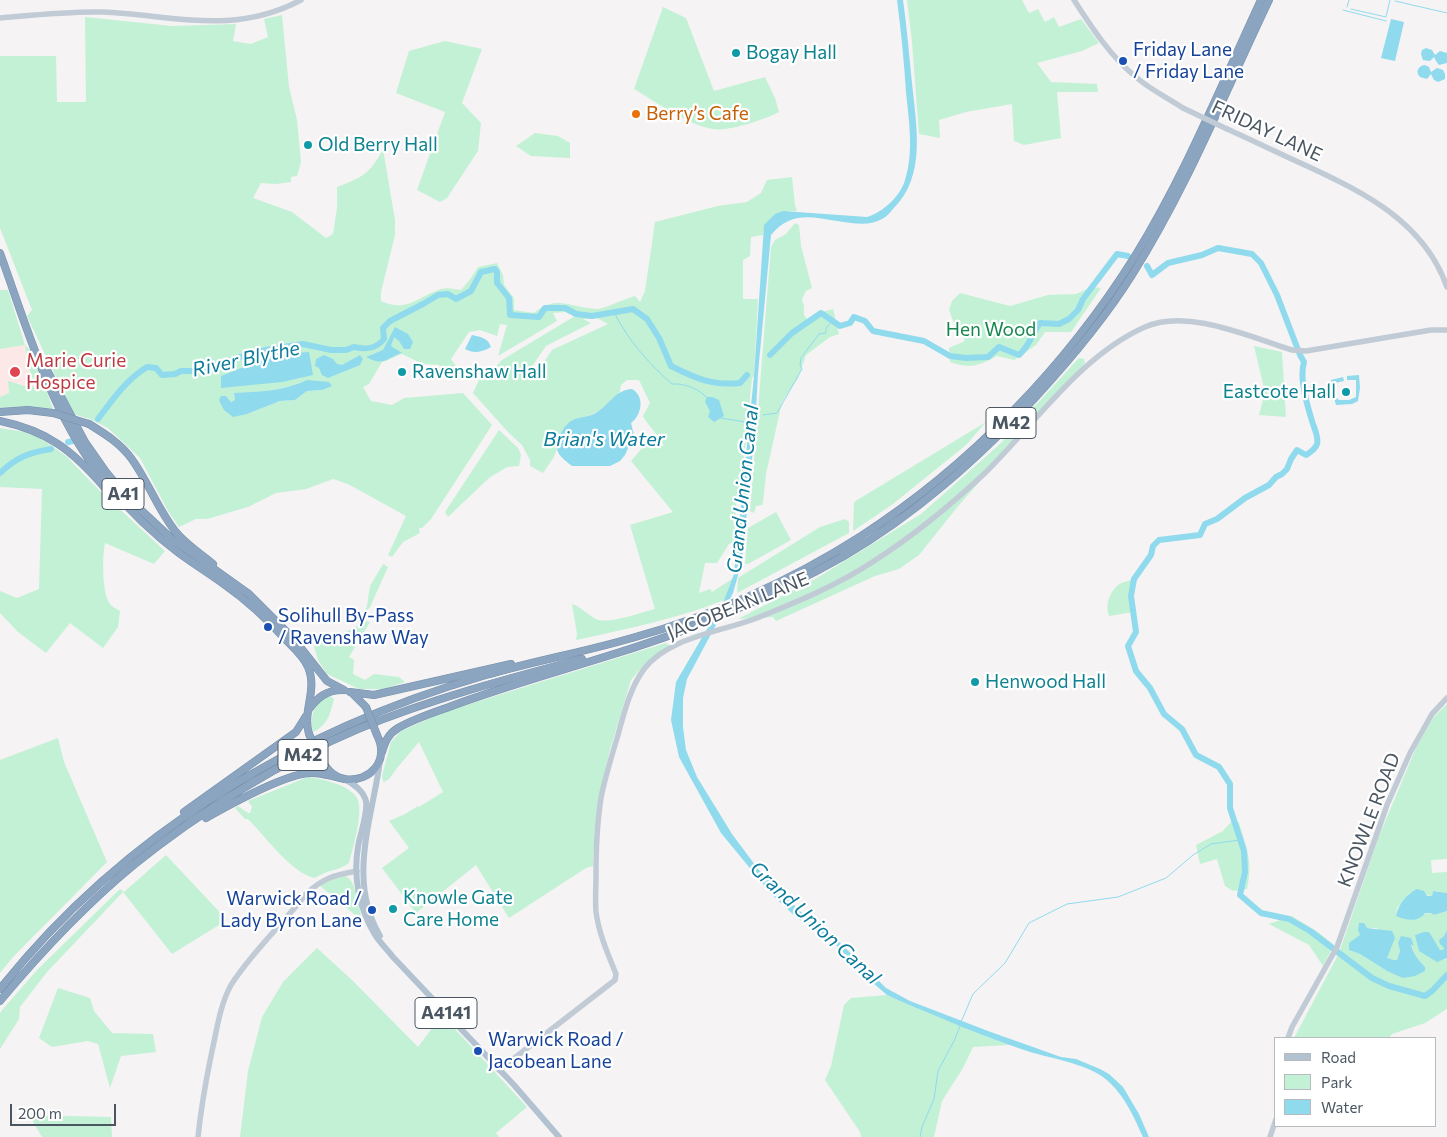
<!DOCTYPE html>
<meta charset="utf-8">
<style>
body{margin:0}
#map{position:relative;width:1447px;height:1137px;overflow:hidden;background:#f5f3f3;font-family:Commissioner,sans-serif}
canvas{display:block}
.legend{position:absolute;left:1274px;top:1037px;width:162px;height:90px;box-sizing:border-box;background:#fff;border:1px solid #b7bbc0;margin:0;padding:6px 9px;list-style:none;font-size:15px;color:#4a5661}
.legend li{display:flex;align-items:center;gap:10px;height:25px}
.legend b{width:25px;border:1px solid #b7bbc0}
.scale{position:absolute;left:10px;top:1104px;width:106px;height:22px;box-sizing:border-box;border:2px solid #4a5661;border-top:0;padding-left:6px;font-size:15px;line-height:18px;white-space:nowrap;color:#4a5661;-webkit-text-stroke:4px #fff;paint-order:stroke}
</style>
<div id="map">
<canvas width="1447" height="1137"></canvas>
<ul class="legend">
<li><b style="height:6px;background:#b3c2d1"></b>Road</li>
<li><b style="height:14px;background:#c3f1d5"></b>Park</li>
<li><b style="height:14px;background:#90daee"></b>Water</li>
</ul>
<div class="scale">200 m</div>
</div>
<script>
const ctx = document.querySelector('canvas').getContext('2d');
ctx.lineJoin = 'round';
function fillPath(path, color) { ctx.fillStyle = color; ctx.fill(path, 'evenodd'); }
function strokePath(path, color, width, dash) { ctx.strokeStyle = color; ctx.lineWidth = width; ctx.lineCap = dash ? 'butt' : 'round'; ctx.setLineDash(dash || []); ctx.stroke(path); }
function drawText(font, color, halo, rows, align = 'center') {
  ctx.font = font + ' Commissioner,sans-serif'; ctx.lineWidth = 4.5; ctx.setLineDash([]); ctx.textBaseline = 'middle'; ctx.strokeStyle = halo; ctx.fillStyle = color; for (const [text, x, y, turn = 0] of rows) {
    ctx.save(); ctx.translate(x, y); ctx.rotate((+turn || 0) * Math.PI / 180); ctx.textAlign = isNaN(turn) ? turn : align; if (halo) ctx.strokeText(text, 0, 0); ctx.fillText(text, 0, 0); ctx.restore();
  }
}
const medical = new Path2D(`
 M25,345L27,363L35,385L33,387H27L19,383L8,384L9,393L0,397V349Z`);
const green = new Path2D(`
 M907,0H1022L1029,13L1038,9L1045,22L1054,17L1059,27L1081,19L1099,43L1082,51L1037,63L1051,82L1097,84L1098,92H1057L1061,138L1024,145L1014,141L1012,104L966,112L939,120L940,138L919,134L912,42Z
 M663,7L686,18L714,91L765,77L775,98L779,112C766,119 728,132 713,129C688,125 656,102 634,89Z
 M282,15L289,87L297,120L301,162L297,176L291,177V182L276,184L261,183L253,198L292,212L326,238L333,234L337,208V187C363,177 370,174 383,149L395,220V235L381,292V301C407,313 417,297 441,289C447,287 455,289 461,290L471,278L478,267L497,263L503,275L504,285L514,298V310L534,313C556,293 574,309 598,309C603,309 627,298 635,296L640,302L645,291L655,222L718,206L747,202L761,193L767,180L792,177L795,205L797,211C779,211 766,216 763,235L751,237L750,256L743,260V299H758L754,376L752,378L742,476L736,501L735,542L729,544L717,563H705L699,593L710,589L712,592L732,579L724,600C677,619 626,629 576,640L577,634L572,604C581,607 588,615 596,619C608,625 642,612 655,609L630,525L673,512L631,461L643,447L664,446C659,434 649,428 643,416L650,403L639,380H627L621,385L620,392L600,410L587,417L577,418L564,428L554,457L543,473L530,466V460L522,445L508,432L473,393L480,378L486,377L502,360L575,316L565,312L553,313L557,321L498,356L507,325L500,324L497,336L480,330L469,332L451,359L461,373L459,380L453,378L439,365L423,364L402,354C395,356 390,360 382,362L369,384L363,387L371,401L392,405L404,398L463,393L492,425L431,519L422,528H419L420,533L403,542L392,557L388,555L406,516L348,484L333,479L306,489L276,493L248,507L207,519H196L179,527L168,511L140,458L108,428L90,419L73,414L27,316L32,310L0,228V56H56L57,102H86L85,17L172,26L236,24L233,41L251,44L268,37L264,19ZM597,318L608,324L552,350L535,376L526,375L546,346L591,323L583,319ZM307,380L322,390L307,391L295,400L280,401L247,414L221,396H226L231,402L236,400L234,394C260,392 283,391 307,380Z
 M445,41L482,49L462,103L481,123L478,151L447,198L440,202L417,190L445,112L396,93L409,51Z
 M535,133L558,136L570,143V158L531,156L516,146Z
 M795,223L799,225L801,246L812,288L806,291L802,299L804,306V315L807,319L814,314L833,309L839,334L830,337L806,355L798,378L782,402L766,474L763,502L762,505L756,506L754,513L750,511L771,247L775,240L786,234Z
 M1092,287L1101,288L1071,332H1045L1036,345L1014,360L997,356C979,366 970,369 950,362L949,348L965,341L954,323L949,310L952,301L960,293L1010,306L1048,295L1076,294Z
 M0,290H8L25,345L32,352L53,409L33,407L0,408V397L9,393L8,381C17,383 25,387 33,387L35,385L27,363L25,345L0,349Z
 M1254,346L1282,352L1286,417L1259,415L1265,392Z
 M1079,358L1084,359L1085,363L959,505L919,555L899,569L875,576L776,621L773,617L738,619L817,578L921,514L1000,444Z
 M986,422L966,445L893,504L853,531L854,502Z
 M0,428L25,432L39,437L66,456L99,490L165,551L154,564L105,543C102,556 102,594 110,604C112,607 117,609 120,611L118,627L103,648L70,623L46,653L18,632L0,613V591L17,598L39,589L42,489L0,487Z
 M499,430L518,448L521,455L519,466L507,467L489,478L448,517L445,512Z
 M776,512L791,540L748,564H745L748,528Z
 M845,519L849,522V533L737,593L738,578L820,527Z
 M383,564L388,567L370,607L361,618L367,606L370,586Z
 M1134,579L1131,596L1133,612L1109,616C1105,605 1109,593 1118,585C1122,582 1129,581 1134,579Z
 M366,621L370,622L349,657L354,660L353,674L365,680L374,674L399,677L405,682L384,689H359L327,674L318,660L314,646L319,642L350,630Z
 M666,643L669,645L642,667L631,680L609,753L599,797L595,824L593,866L586,868L509,918L476,865L416,913L382,868L409,848L389,821L405,814L418,806L419,807L443,792L419,742L397,768L389,779L384,782L383,781L382,776L391,742L401,731L444,712Z
 M329,695L334,699C330,714 328,725 313,732C310,714 313,705 329,695Z
 M1447,704V859L1431,860L1432,873L1447,872V893L1433,891L1432,896L1410,893L1397,908L1396,916L1431,913L1434,915L1447,911V930L1444,936L1441,938L1444,948L1443,950H1440C1433,941 1434,939 1423,932L1415,935L1444,960L1447,958V1009L1425,1023L1392,1034L1389,1038H1294L1339,953L1379,836L1416,748L1433,718ZM1367,928H1376L1382,931L1388,954L1386,958L1394,960H1397L1400,951L1398,943L1414,942L1411,944C1413,952 1418,961 1425,967L1387,971L1360,954L1349,950Z
 M58,738L64,762L107,862L13,957L0,973V760Z
 M308,777C322,779 345,784 355,795C366,806 353,848 349,863C339,871 326,870 315,878C292,874 265,836 248,819H245L235,808L238,806L248,813H250L252,807L248,801Z
 M1231,822L1239,823C1247,849 1253,862 1247,889L1233,891L1225,886L1217,859L1200,864L1196,845L1223,831Z
 M166,855L227,920L172,954L123,892L47,972L20,1007L19,1019L0,1049V1013L3,1009L38,969L120,889L124,892Z
 M335,876C339,876 344,875 347,877C356,882 359,906 361,915L360,916L355,915L319,885Z
 M1292,916L1318,932L1334,945L1323,966L1309,945L1269,924Z
 M317,948L353,981L418,1047L442,1015L527,1107L496,1133L499,1137H240L248,1071L262,1017L283,982Z
 M58,988L90,998L94,1011L112,1033L153,1034L156,1052L121,1056L110,1088L98,1044L88,1041L52,1047L39,1038Z
 M887,995L900,1001L1009,1045L973,1047L963,1068L942,1101L934,1137H861L860,1132L825,1080L831,1066L844,1005L851,998Z
 M29,1115L111,1117L112,1137H42Z`);
const water = new Path2D(`
 M897,0H903C907,28 909,55 912,83C916,125 927,176 893,209C890,213 886,217 882,219C868,227 852,223 837,221C811,217 791,211 771,235L758,373L755,428L742,561L733,593L687,679L683,698V727L686,750L697,777L732,834L758,869L801,912L831,934L886,988L910,1001L988,1031L1061,1057L1076,1059L1100,1069L1109,1074L1123,1087L1139,1114L1149,1137H1143C1133,1115 1123,1092 1103,1077C1084,1063 1048,1058 1024,1050C982,1036 941,1018 900,1001L887,995L873,983L832,941L797,918L772,895L721,833L679,757L671,720L676,682L724,600L734,574L754,376L764,225L775,214L783,211L867,217C883,212 900,197 905,180C914,152 909,122 906,92C904,61 901,31 897,0Z
 M1391,19L1404,22L1395,61L1381,58Z
 M1426,48L1432,50L1435,55L1440,51L1447,53V63L1439,65L1436,61L1434,57L1430,61L1423,60L1421,54L1422,50Z
 M1425,65L1429,67L1431,72L1437,68L1443,70L1445,74V79L1438,82L1434,80L1431,74L1427,79L1420,77C1415,72 1418,66 1425,65Z
 M395,327L408,334L413,342L410,349H404L399,341L394,337L391,346L402,353C386,358 384,367 366,357L383,350Z
 M472,335C481,337 488,338 491,347C483,352 474,354 465,349Z
 M309,352L313,375L282,382L221,388V376C245,367 270,354 296,358L295,353Z
 M324,355L333,359L337,364L342,365L360,355L363,359L360,365L328,378L322,375L319,368L315,366L316,359Z
 M1359,375L1360,388L1358,401L1352,404L1336,405L1330,384L1331,380L1343,377L1344,381L1335,383L1336,397L1339,400H1349L1356,397V380H1347V376Z
 M307,380L329,382L332,386L322,390L307,391L295,400L280,401L247,414L233,417L224,410L219,400L221,396H226L231,402L235,400L234,393C260,392 283,391 307,380Z
 M632,389C645,396 642,415 631,423L634,435L625,455L620,461L610,466H572C568,463 560,457 558,452C554,443 563,426 571,421C579,416 589,418 597,412C610,404 615,390 632,389Z
 M707,397H712L719,400L724,416L714,422L708,417L710,411L705,402Z
 M1417,889L1424,891L1427,896H1432L1433,891L1447,893V911L1434,915L1431,913H1425C1418,923 1406,920 1396,916C1398,904 1407,894 1417,889Z
 M1359,923H1364L1367,928L1392,931L1395,938L1387,958L1394,960H1397L1400,951L1398,943L1401,936L1411,938L1414,946L1411,944C1412,952 1419,961 1425,967V971L1415,976L1403,978L1387,971L1360,954L1349,950V943L1360,935L1358,930Z
 M1447,930V958L1437,962L1419,951L1415,935L1423,932H1429C1433,938 1436,944 1440,950H1443L1444,948L1440,944L1439,940L1444,936Z`);
const stream = new Path2D(`
 M1395,1L1447,13
 M1347,7L1349,0
 M1351,9L1386,17L1390,0
 M1343,10L1386,21
 M614,312C627,339 650,365 672,384C684,383 700,389 707,398
 M763,415L777,413L802,369L800,365L801,358L819,334L826,333V328L832,321
 M721,418L745,422
 M961,1022L973,994L1005,963L1029,923L1067,904L1118,897L1166,878L1193,855L1211,844L1240,840
 M920,1137L922,1127L934,1099L938,1071L955,1039L960,1026`);
const river = new Path2D(`
 M1147,266L1152,275L1168,263L1202,255L1218,248L1252,254L1261,263L1277,295L1300,355L1304,362C1299,379 1307,404 1312,421C1314,428 1319,437 1317,444C1315,450 1310,452 1306,455L1297,450L1291,459L1287,469L1282,474L1276,477L1269,485L1245,498L1217,519L1205,524L1200,535L1159,540L1153,546L1151,555L1134,579L1131,596L1136,632L1128,646L1136,671L1150,688L1164,714L1182,729L1196,755L1219,767L1230,784V808L1244,851L1245,872L1240,895L1261,913L1289,919L1310,931L1372,978L1389,986L1425,996L1432,991L1447,975
 M770,355L792,333L821,313L840,326L850,323L854,317L865,321L873,331L924,341L950,356L966,358L988,357L999,347L1019,355C1029,347 1032,334 1040,323L1059,324L1069,319L1078,310L1083,299L1117,254L1128,256
 M98,419C113,399 126,380 147,367L156,368L162,375L175,374L181,371H197L256,352L277,348L303,344L331,350H346L354,347C366,350 376,349 384,339L383,328L390,321L423,304L438,295L448,294L456,299L471,291L481,272L495,269L497,272V283L509,298L510,315L539,317L545,308H565L576,314L592,316L633,309L647,319L659,338L671,366C695,378 712,386 740,383L747,375
 M68,442L73,441
 M0,473C17,457 28,453 51,449`);
const secondary = new Path2D(`
 M1074,0C1092,28 1111,57 1137,78C1151,90 1168,98 1183,108
 M0,18C34,15 69,11 103,12C173,15 233,36 301,0
 M1227,129C1254,141 1280,154 1307,166C1365,193 1424,222 1447,287
 M1288,1038L1292,1027L1337,947L1387,805L1410,753L1432,714L1447,698
 M499,1070L615,980L616,974C608,954 599,934 596,912C595,900 596,886 596,874C596,849 597,823 601,798C605,777 612,755 618,735C624,713 630,688 644,669C669,637 721,632 757,618C797,602 838,585 874,561C913,536 952,504 985,473C1034,425 1081,355 1145,327C1188,308 1250,337 1292,350L1306,351L1431,330H1447
 M198,1137C201,1108 206,1080 212,1051C217,1029 220,1005 231,985C252,952 282,925 306,894C323,878 334,875 357,871
 M1270,1137L1276,1119`);
const primary = new Path2D(`
 M380,761C372,820 347,880 380,936
 M345,779C354,785 363,790 366,801C368,815 360,833 358,847C353,876 359,908 374,933C379,942 387,949 393,957L514,1085L559,1137`);
const highway = new Path2D(`
 M0,253C29,333 52,418 108,485C129,510 152,533 179,553C194,564 210,574 225,585C248,601 268,620 287,641C294,648 304,657 308,667C318,690 302,711 309,734
 M47,370L85,442L106,472L128,498L172,539L249,594L293,638L327,681L344,690
 M0,412L28,410L53,413
 M0,421C48,431 73,451 104,487
 M89,424C105,434 120,443 131,458C148,481 157,508 175,531C185,544 200,553 213,564
 M350,692L374,695L511,664
 M352,693L366,707
 M309,709C318,697 327,690 342,690
 M382,752C385,742 388,734 398,728C414,719 432,713 449,707C500,688 550,674 601,658C685,633 768,599 844,556C916,514 976,460 1033,400C1069,361 1104,320 1132,275C1187,188 1225,92 1269,0
 M319,756C323,763 327,770 333,774C350,787 379,776 381,754C382,747 380,741 377,735
 M184,812L296,732L306,716
 M206,818C229,805 285,774 310,773C320,772 330,776 340,778
 M0,989C124,833 296,730 486,675C534,661 584,652 632,638C712,616 792,580 861,536C970,466 1067,365 1135,256C1185,175 1221,86 1261,0
 M0,1001C41,952 85,905 135,864C199,812 282,761 358,729C431,699 506,679 582,659`);
const secondaryBridge = new Path2D(`
 M1183,108L1227,129`);
const highwayBridge = new Path2D(`
 M53,413L89,424
 M366,707L377,735
 M309,734L319,756`);
const markers = [
 [736,53,5,"#0f9aa8"],
 [1123,61,5,"#1a4fb4"],
 [636,114,5,"#e8710a"],
 [308,145,5,"#0f9aa8"],
 [15,372,6,"#e0444e"],
 [402,372,5,"#0f9aa8"],
 [1346,392,5,"#0f9aa8"],
 [268,627,5,"#1a4fb4"],
 [975,682,5,"#0f9aa8"],
 [393,909,5,"#0f9aa8"],
 [372,910,5,"#1a4fb4"],
 [478,1051,5,"#1a4fb4"]
];
const shields = [
 [1011,423,50],
 [123,494,42],
 [303,755,50],
 [446,1013,62]
];
const shieldNames = [
 ["M42",1011,423],
 ["A41",123,494],
 ["M42",303,755],
 ["A4141",446,1013]
];
const transitNames = [
 ["Friday Lane",1133,50],
 ["/ Friday Lane",1133,72],
 ["Solihull By-Pass",278,616],
 ["/ Ravenshaw Way",278,638],
 ["Warwick Road /",362,899,"right"],
 ["Lady Byron Lane",362,921,"right"],
 ["Warwick Road /",488,1040],
 ["Jacobean Lane",488,1062]
];
const cultureNames = [
 ["Bogay Hall",746,53],
 ["Old Berry Hall",318,145],
 ["Ravenshaw Hall",412,372],
 ["Eastcote Hall",1336,392,"right"],
 ["Henwood Hall",985,682],
 ["Knowle Gate",403,898],
 ["Care Home",403,920]
];
const foodNames = [
 ["Berry’s Cafe",646,114]
];
const streetNames = [
 ["FRIDAY LANE",1267,131,25],
 ["JACOBEAN LANE",738,606,-22],
 ["KNOWLE ROAD",1369,820,-69]
];
const parkNames = [
 ["Hen Wood",991,330]
];
const healthNames = [
 ["Marie Curie",26,361],
 ["Hospice",26,383]
];
const waterNames = [
 ["River Blythe",246,359,-12],
 ["Brian's Water",604,439],
 ["Grand Union Canal",743,489,-84],
 ["Grand Union Canal",815,923,43]
];
fillPath(medical, '#fce8e6');
fillPath(green, '#c3f1d5');
fillPath(water, '#90daee');
strokePath(stream, '#90daee', 1);
strokePath(river, '#90daee', 6);
strokePath(highway, '#7690ad', 8);
strokePath(secondary, '#c1cbd6', 5.5);
strokePath(primary, '#b3c2d1', 6);
strokePath(highway, '#8ba5c1', 7);
strokePath(highwayBridge, '#7690ad', 8, []);
strokePath(secondaryBridge, '#c1cbd6', 5.5);
strokePath(highwayBridge, '#8ba5c1', 7);
for (const [x, y, r, color] of markers) { const dot = new Path2D(); dot.arc(x, y, r, 0, 2 * Math.PI); ctx.fillStyle = color; ctx.fill(dot); strokePath(dot, '#fff', 2); }
for (const [x, y, w] of shields) { const box = new Path2D(); box.roundRect(x - w / 2, y - 15.5, w, 31, 4); ctx.fillStyle = '#fff'; ctx.fill(box); strokePath(box, '#4a5661', 1); }
drawText('bold 18px', '#4a5661', null, shieldNames);
drawText('19px', '#164399', '#fff', transitNames, 'left');
drawText('19px', '#0d838f', '#fff', cultureNames, 'left');
drawText('19px', '#c56008', '#fff', foodNames, 'left');
drawText('19px', '#4a5661', '#fff', streetNames);
drawText('19px', '#17864f', '#fff', parkNames);
drawText('19px', '#be3a42', '#fff', healthNames, 'left');
drawText('italic 20px', '#0c7c9b', '#fff', waterNames);
</script>
